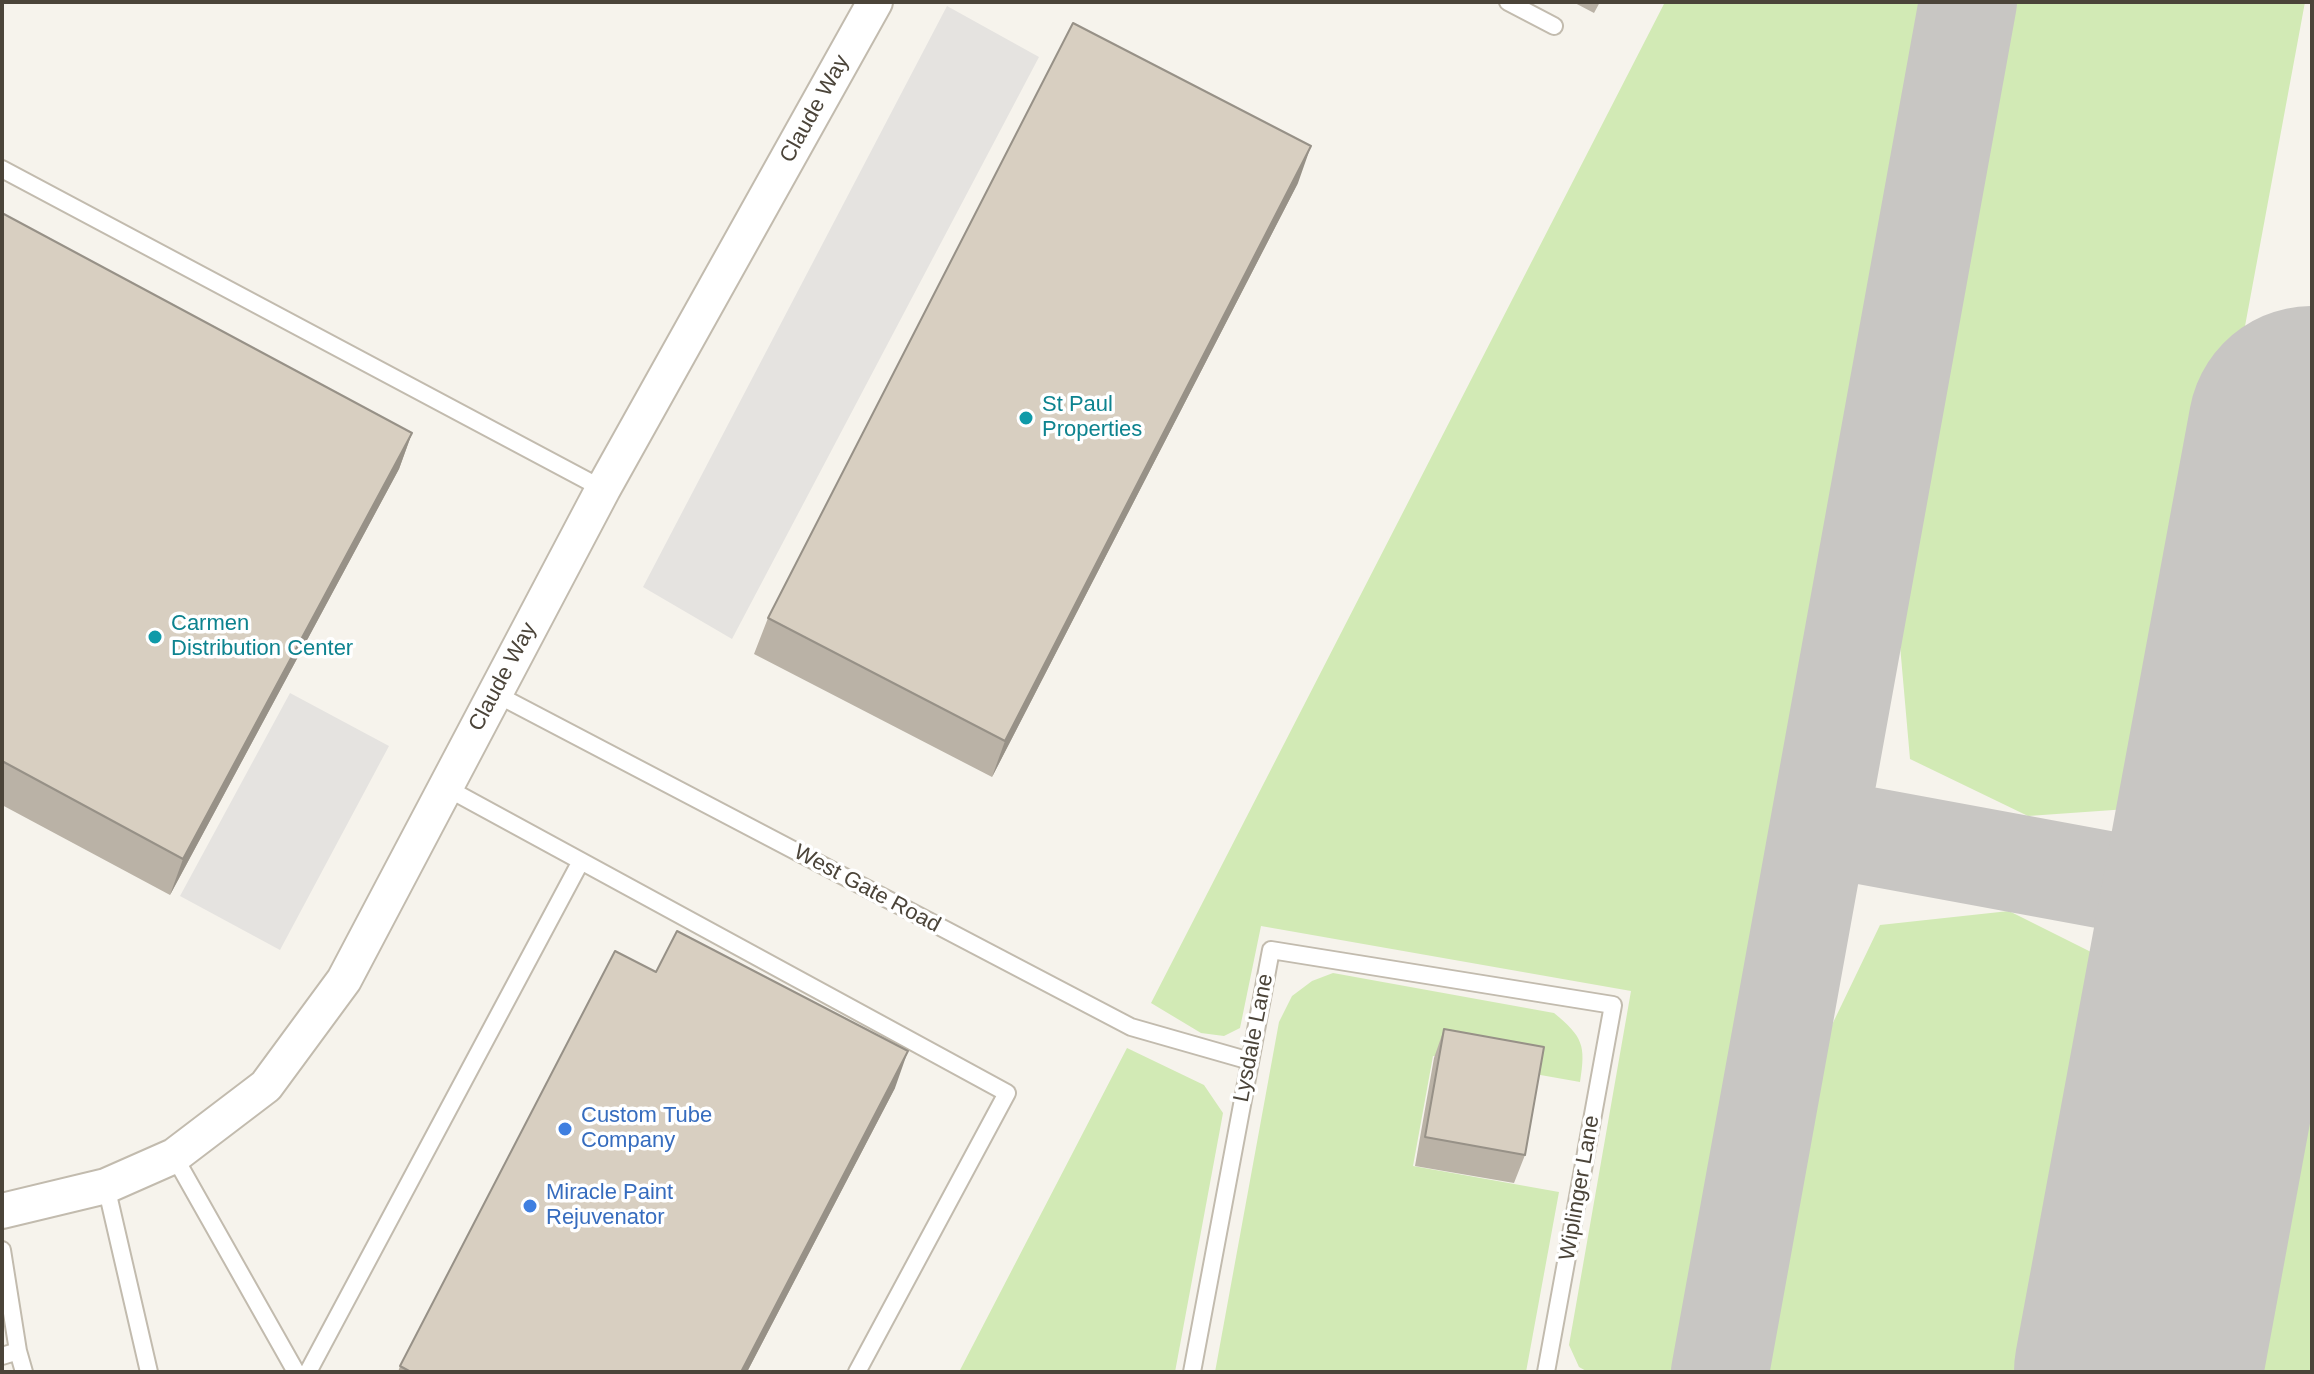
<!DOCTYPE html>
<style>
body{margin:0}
#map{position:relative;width:2314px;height:1374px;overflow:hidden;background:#f6f3ec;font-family:Arial,sans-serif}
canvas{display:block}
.frame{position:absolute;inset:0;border:4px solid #4b4439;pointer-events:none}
</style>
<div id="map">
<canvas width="2314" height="1374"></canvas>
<div class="frame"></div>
</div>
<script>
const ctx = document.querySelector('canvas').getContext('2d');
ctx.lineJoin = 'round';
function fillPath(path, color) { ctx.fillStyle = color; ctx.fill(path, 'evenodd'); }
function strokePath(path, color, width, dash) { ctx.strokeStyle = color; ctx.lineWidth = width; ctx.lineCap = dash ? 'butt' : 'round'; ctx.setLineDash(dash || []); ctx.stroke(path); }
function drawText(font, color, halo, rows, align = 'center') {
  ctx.font = font + ' Arial,sans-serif'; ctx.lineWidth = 7; ctx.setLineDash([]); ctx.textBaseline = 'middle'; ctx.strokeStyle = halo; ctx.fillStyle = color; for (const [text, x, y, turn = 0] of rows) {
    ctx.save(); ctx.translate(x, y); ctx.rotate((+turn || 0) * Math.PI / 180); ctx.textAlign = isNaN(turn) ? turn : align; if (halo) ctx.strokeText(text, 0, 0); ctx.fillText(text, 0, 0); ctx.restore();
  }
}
const green = new Path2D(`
 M1665,2H1932L1680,1362L1670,1372H1588L1579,1367L1569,1345L1631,991L1261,926L1240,1028L1224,1036L1201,1033L1151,1003Z
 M2002,2H2305L2156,807L2028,816L1910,759L1899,634L1902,550Z
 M2009,911L2123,968L2050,1372H1751L1804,1083L1880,925Z
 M1333,973L1554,1013C1583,1037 1586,1045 1580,1082L1433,1056L1413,1166L1559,1192L1526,1372H1215L1279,1022L1292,996L1312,981Z
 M2312,1009V1372H2227L2293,1011Z
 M1127,1048L1204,1085L1223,1113L1175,1372H959Z`);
const parking = new Path2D(`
 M947,6L1039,57L732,639L643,587Z
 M290,693L389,746L280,950L180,896Z`);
const taxiway = new Path2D(`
 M1819,827L2312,918
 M1720,1372L1968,2`);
const runway = new Path2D(`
 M2138,1372L2312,430`);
const service = new Path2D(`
 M1508,2L1554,26
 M2,169L603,489
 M494,693L1131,1027L1250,1061
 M445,787L1007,1093L857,1372
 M174,1156L296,1372
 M106,1186L149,1372
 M2,1250L18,1351L2,1356
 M18,1351L24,1372
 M308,1372L581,861
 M1192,1372L1271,950L1613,1005L1546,1372`);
const minor = new Path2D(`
 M2,1211L106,1186L174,1156L266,1086L344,980L603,489L875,2`);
const wall = new Path2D(`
 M1573,2H1600L1594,13Z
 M1298,183L992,777L754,654L768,618Z
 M2,213L412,433L399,469L170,895L2,805Z
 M656,972L895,1088L747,1372H398L400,1366Z
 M1444,1029L1525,1155L1514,1183L1415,1166L1434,1058Z`);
const shadedWall = new Path2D(`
 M1311,146L1298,183L992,777L1005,741Z
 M412,433L399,469L170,895L183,859Z
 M908,1051L895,1088L747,1372H741Z`);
const building = new Path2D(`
 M1073,23L1311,146L1005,741L768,618Z
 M2,213L412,433L183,859L2,761Z
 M677,931L908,1051L741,1372H411L400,1366L615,951L656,972Z
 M1444,1029L1544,1047L1525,1155L1425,1137Z`);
const markers = [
 [1026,418,8,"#0f9aa8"],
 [155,637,8,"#0f9aa8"],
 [565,1129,8,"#3f7fe0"],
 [530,1206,8,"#3f7fe0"]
];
const streetNames = [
 ["Claude Way",815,109,-61],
 ["Claude Way",503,677,-62],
 ["West Gate Road",867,889,28],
 ["Lysdale Lane",1254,1038,-79],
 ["Wiplinger Lane",1580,1188,-80]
];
const cultureNames = [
 ["St Paul",1042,405],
 ["Properties",1042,430],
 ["Carmen",171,624],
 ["Distribution Center",171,649]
];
const shopNames = [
 ["Custom Tube",581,1116],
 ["Company",581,1141],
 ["Miracle Paint",546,1193],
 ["Rejuvenator",546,1218]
];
fillPath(green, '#d2eab5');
fillPath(parking, '#e5e3e0');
strokePath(taxiway, '#c8c6c3', 98);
strokePath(runway, '#c8c6c3', 248);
strokePath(service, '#c2bbae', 20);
strokePath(minor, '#c2bbae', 38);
strokePath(service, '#fff', 16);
strokePath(minor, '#fff', 34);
fillPath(wall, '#bab2a6');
fillPath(shadedWall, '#979187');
fillPath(building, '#d8cfc1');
strokePath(building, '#979187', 2);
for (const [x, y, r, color] of markers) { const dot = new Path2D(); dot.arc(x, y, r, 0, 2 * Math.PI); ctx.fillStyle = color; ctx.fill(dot); strokePath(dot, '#fff', 3); }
drawText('22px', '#4b4439', '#fff', streetNames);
drawText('22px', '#0d838f', '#fff', cultureNames, 'left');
drawText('22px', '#366cbe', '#fff', shopNames, 'left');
</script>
